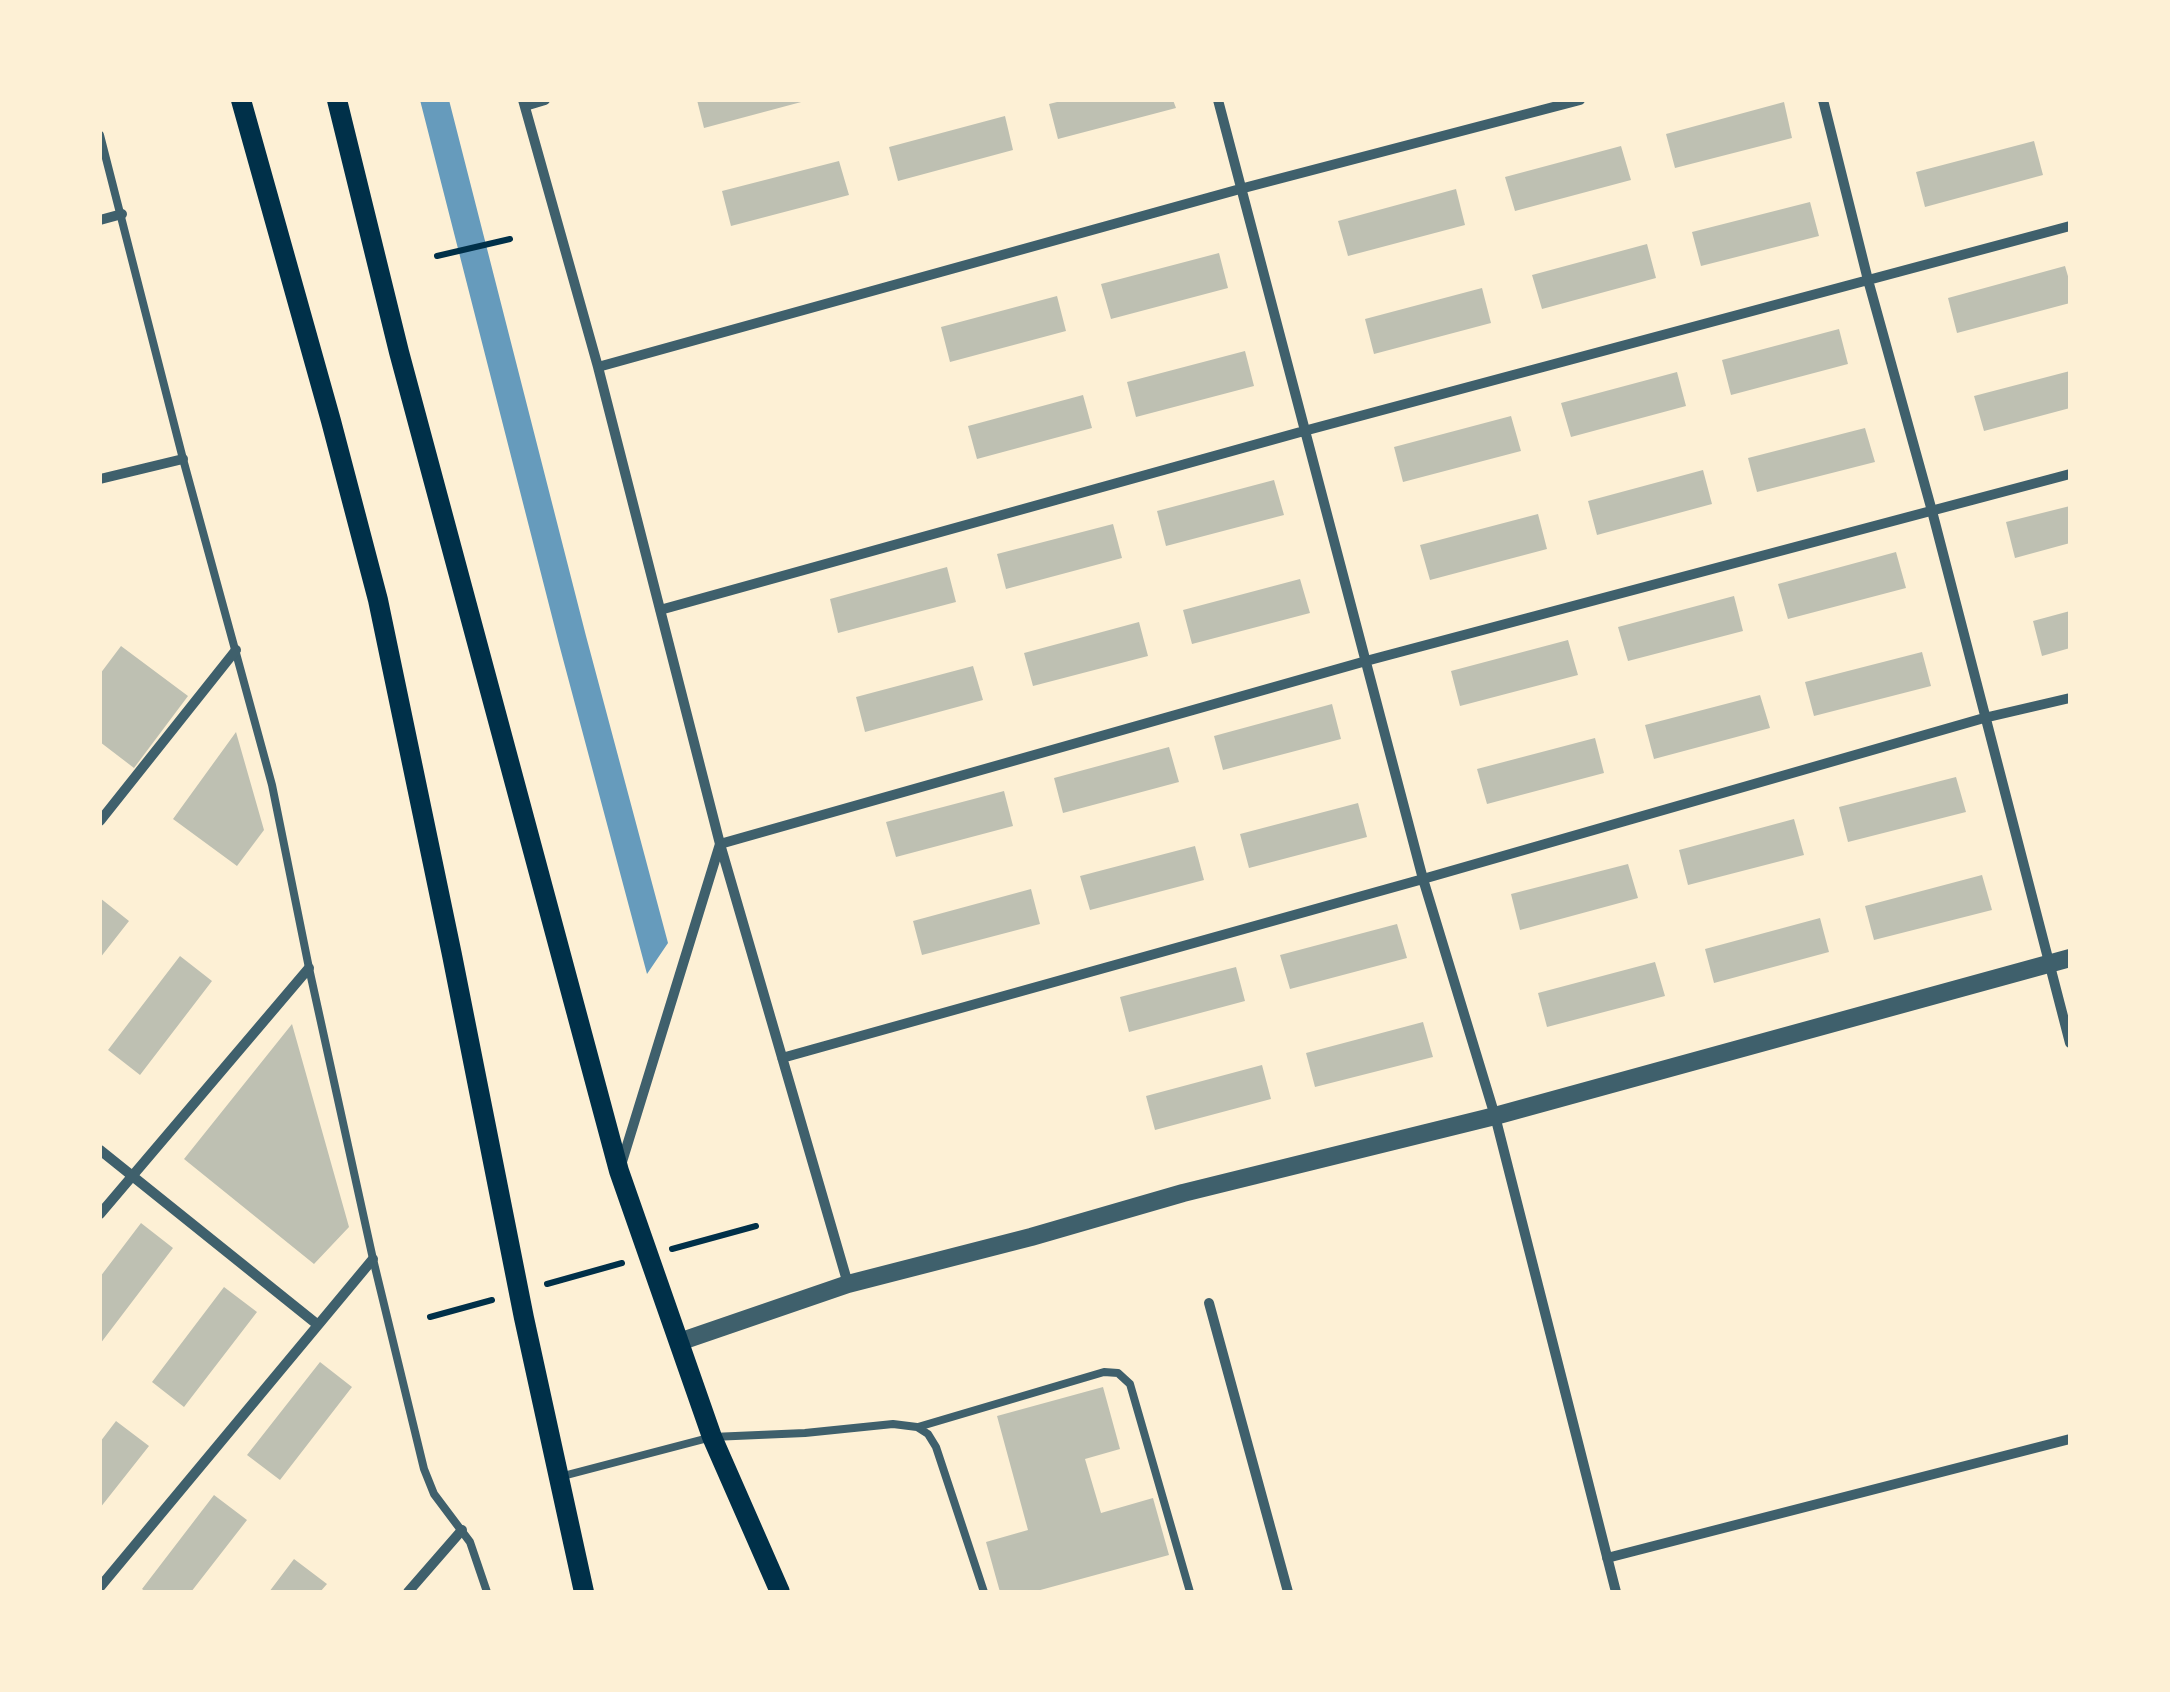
<!DOCTYPE html>
<style>
body{margin:0}
#map{position:relative;width:2170px;height:1692px;overflow:hidden;background:#fdf0d5;font-family:"Fira Sans Condensed",sans-serif}
canvas{display:block}
.frame{position:absolute;inset:0;border:102px solid #fdf0d5;pointer-events:none}
</style>
<div id="map">
<canvas width="2170" height="1692"></canvas>
<div class="frame"></div>
</div>
<script>
const ctx = document.querySelector('canvas').getContext('2d');
ctx.lineJoin = 'round';
function fillPath(path, color) { ctx.fillStyle = color; ctx.fill(path, 'evenodd'); }
function strokePath(path, color, width, dash) { ctx.strokeStyle = color; ctx.lineWidth = width; ctx.lineCap = dash ? 'butt' : 'round'; ctx.setLineDash(dash || []); ctx.stroke(path); }
const water = new Path2D(`
 M420,100H449L586,636L668,943L647,974L559,644Z`);
const building = new Path2D(`
 M697,100H805V101L704,128Z
 M1065,100H1173L1176,108L1058,139L1049,104Z
 M1784,102L1792,138L1675,168L1666,134Z
 M1005,116L1013,150L898,181L889,147Z
 M2034,141L2043,175L1925,207L1916,172Z
 M1621,146L1631,180L1515,211L1505,177Z
 M839,161L849,195L731,226L722,191Z
 M1456,189L1465,225L1348,256L1338,221Z
 M1810,202L1819,236L1701,266L1692,232Z
 M1647,244L1656,278L1542,309L1532,275Z
 M1219,253L1228,288L1111,319L1101,284Z
 M2065,266L2070,283V303L1957,333L1948,298Z
 M1482,288L1491,323L1374,354L1365,319Z
 M1057,296L1066,331L950,362L941,327Z
 M1839,329L1848,364L1731,395L1722,360Z
 M1245,351L1254,386L1136,417L1127,382Z
 M2070,371V408L1984,431L1974,396Z
 M1677,372L1686,406L1571,437L1561,403Z
 M1083,395L1092,428L977,459L968,426Z
 M1511,416L1521,451L1403,482L1394,447Z
 M1865,428L1875,462L1757,492L1748,458Z
 M1703,470L1712,504L1597,535L1588,501Z
 M1274,480L1284,515L1166,546L1157,511Z
 M2070,506V543L2015,558L2006,522Z
 M1538,514L1547,549L1430,580L1420,545Z
 M1113,524L1122,558L1006,589L997,554Z
 M1896,552L1906,588L1788,619L1778,584Z
 M947,567L956,602L838,633L830,599Z
 M1300,579L1310,613L1192,644L1183,610Z
 M1734,596L1743,631L1628,661L1618,627Z
 M2070,611V648L2042,656L2033,621Z
 M1139,622L1148,656L1033,686L1024,653Z
 M1568,640L1578,675L1460,706L1451,671Z
 M121,646L188,696L134,768L100,742V674Z
 M1922,652L1931,686L1814,716L1805,682Z
 M973,666L983,700L865,732L856,697Z
 M1760,695L1770,728L1654,759L1645,725Z
 M1332,704L1341,739L1223,770L1214,736Z
 M236,732L264,830L237,866L173,819Z
 M1595,738L1604,773L1487,804L1477,769Z
 M1169,747L1179,782L1063,813L1054,778Z
 M1956,777L1966,812L1848,842L1839,807Z
 M1004,791L1013,826L896,857L886,822Z
 M1358,803L1367,837L1249,868L1240,834Z
 M1794,819L1804,855L1688,885L1679,850Z
 M1195,846L1204,880L1090,910L1080,876Z
 M1628,864L1638,898L1520,930L1511,894Z
 M1982,875L1992,910L1874,940L1865,906Z
 M1031,889L1040,924L922,955L913,921Z
 M100,898L129,921L100,958Z
 M1820,918L1829,952L1714,983L1705,949Z
 M1397,924L1407,958L1290,989L1280,955Z
 M180,956L212,981L140,1075L108,1050Z
 M1655,962L1665,996L1547,1027L1538,993Z
 M1236,967L1245,1001L1129,1032L1120,997Z
 M1423,1022L1433,1057L1315,1087L1306,1053Z
 M292,1024L349,1227L314,1264L184,1159Z
 M1262,1065L1271,1099L1155,1130L1146,1096Z
 M141,1223L173,1248L100,1344V1277Z
 M224,1287L257,1312L184,1407L152,1382Z
 M320,1362L352,1387L280,1480L247,1455Z
 M1103,1387L1120,1449L1085,1459L1101,1513L1153,1498L1169,1555L1033,1592H1000L986,1542L1028,1530L997,1416Z
 M116,1421L149,1446L100,1508V1442Z
 M214,1495L247,1520L191,1592H146L142,1589Z
 M294,1559L327,1584L320,1592H269Z`);
const path = new Path2D(`
 M437,256L510,239
 M672,1249L756,1226
 M547,1284L622,1263
 M430,1317L492,1300`);
const service = new Path2D(`
 M100,135L183,459L272,785L309,968L373,1259L424,1469L434,1494L470,1542L487,1592
 M918,1427L1104,1372L1118,1373L1130,1384L1190,1592
 M563,1476L712,1437L805,1433L893,1424L917,1427L928,1434L936,1447L984,1592`);
const minor = new Path2D(`
 M523,100L598,367L720,844L848,1284
 M1218,100L1423,879L1495,1116L1616,1592
 M1823,100L1868,280L1932,511L2070,1043
 M525,106L545,100
 M100,220L122,214
 M598,367L1240,189L1580,100
 M100,479L183,459
 M660,610L1304,431L2070,226
 M100,821L236,650
 M782,1058L1423,879L1984,718L2070,698
 M100,1150L318,1325
 M621,1165L720,844L1366,661L2070,474
 M100,1214L309,968
 M1209,1303L1288,1592
 M1607,1558L2070,1439
 M100,1587L373,1259
 M408,1592L462,1530`);
const tertiary = new Path2D(`
 M679,1342L848,1284L1031,1237L1183,1193L1495,1116L2070,958`);
const secondary = new Path2D(`
 M241,100L331,421L378,600L452,955L524,1318L584,1592
 M337,100L399,352L619,1171L712,1437L780,1592`);
fillPath(water, '#669bbc');
fillPath(building, '#bec0b2');
strokePath(path, '#003049', 6);
strokePath(service, '#3f606c', 8);
strokePath(minor, '#3f606c', 10);
strokePath(tertiary, '#3f606c', 18);
strokePath(secondary, '#003049', 20);
</script>
